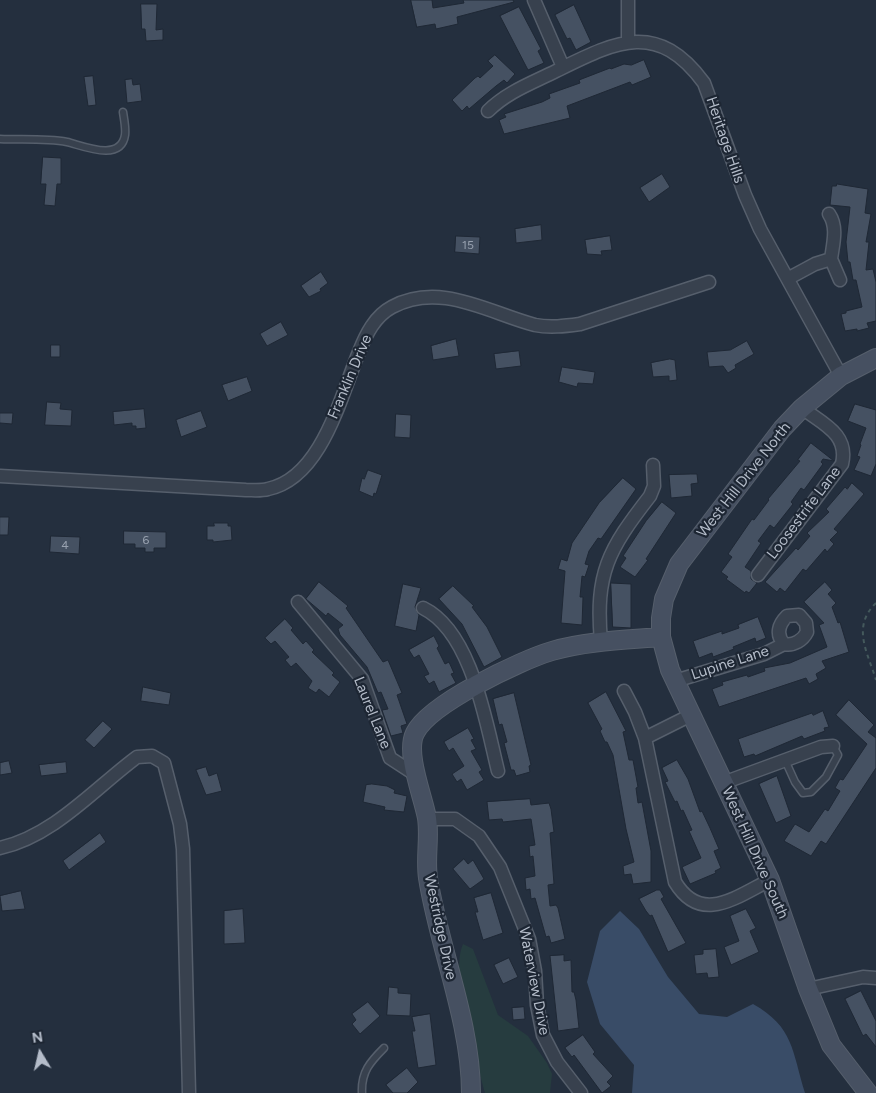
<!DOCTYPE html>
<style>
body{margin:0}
#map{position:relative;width:876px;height:1093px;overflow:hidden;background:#242f3e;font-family:Figtree,sans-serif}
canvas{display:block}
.north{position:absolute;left:15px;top:1028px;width:50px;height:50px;-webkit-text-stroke:4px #1d2633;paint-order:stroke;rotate:351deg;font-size:14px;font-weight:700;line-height:20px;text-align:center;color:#b4bcc9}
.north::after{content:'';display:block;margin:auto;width:18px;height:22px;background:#b4bcc9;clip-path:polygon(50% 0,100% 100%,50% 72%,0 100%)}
</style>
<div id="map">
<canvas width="876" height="1093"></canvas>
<div class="north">N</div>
</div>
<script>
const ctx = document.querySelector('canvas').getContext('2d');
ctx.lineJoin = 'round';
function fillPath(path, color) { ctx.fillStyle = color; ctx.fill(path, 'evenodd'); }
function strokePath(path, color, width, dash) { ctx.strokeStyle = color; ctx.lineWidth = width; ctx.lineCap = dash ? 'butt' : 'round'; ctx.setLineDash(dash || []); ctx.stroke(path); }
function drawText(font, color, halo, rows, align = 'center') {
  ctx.font = font + ' Figtree,sans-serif'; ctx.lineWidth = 4.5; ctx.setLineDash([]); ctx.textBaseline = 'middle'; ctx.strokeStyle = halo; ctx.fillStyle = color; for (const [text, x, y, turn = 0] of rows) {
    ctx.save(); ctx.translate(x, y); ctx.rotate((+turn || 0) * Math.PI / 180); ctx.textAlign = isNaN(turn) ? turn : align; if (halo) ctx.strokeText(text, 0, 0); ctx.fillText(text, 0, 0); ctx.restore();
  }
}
const green = new Path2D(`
 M463,944L473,949L498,1015L528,1036L547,1063L552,1074L550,1093H485C476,1057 449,976 463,944Z`);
const water = new Path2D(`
 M620,911L639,929L668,977L699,1014L727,1017L753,1004C794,1027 792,1051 805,1093H632L634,1065L600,1024L587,982L600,931Z`);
const building = new Path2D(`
 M411,0H432L433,8L464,3L463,0H513L514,2L457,17L458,24L436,29L435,24L417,27Z
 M141,4H157L156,30L163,29V40L146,41L145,29H142Z
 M574,5L591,42L576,50L570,38L567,39L555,15Z
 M519,7L541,49L538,51L544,63L528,70L500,16Z
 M495,55L515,74L507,83L504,80L496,86L469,109L467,106L462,111L452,100L475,78L478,76L480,78L493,66L488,61Z
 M644,60L651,77L644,80L632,85L630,82L567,106L570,118L504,134L499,120L506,117L504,114L542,102L550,98L549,94L580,83L579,80L610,68L611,69L624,64L631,65Z
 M93,76L96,105L88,106L84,77Z
 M132,79L133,85L140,84L142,101L127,103L125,80Z
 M43,157L61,158V184H57L55,206L44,205L46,184H41Z
 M662,174L670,187L649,202L640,188Z
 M837,184L868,189L865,213L871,214L866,242H869L866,270L873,269L876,282V321L867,323L869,328L857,331V329L845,331L841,314L846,313V311L862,307L856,280H853L850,262H848L846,242L850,207L830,205L832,186H836Z
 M541,225L542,240L516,243L515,229Z
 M456,236L480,237L479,254L455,252Z
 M610,236L612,250L601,251L602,255L587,254L585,240Z
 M321,272L328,283L320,289L321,291L309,297L301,286Z
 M281,322L288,335L267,346L260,334Z
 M456,339L459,356L433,360L431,346Z
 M747,341L754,354L735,365L736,368L728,373L723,366L709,367L707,352L730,350Z
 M51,345H60V357H51Z
 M519,351L521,366L496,369L494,354Z
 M670,359L675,360L677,380L669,381V376L653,377L651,363Z
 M562,367L595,372L593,384L578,383L577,387L559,382Z
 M247,377L252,391L228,401L222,385Z
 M47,402L61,403L60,409L72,410L71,426L45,425Z
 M855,404L876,410V464L871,476L854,470L860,457L857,456L861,445L860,444L866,428L848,421Z
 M144,409L146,428L136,429V426H132V423L114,425L113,412Z
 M201,411L207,427L181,437L176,420Z
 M0,413H13L12,424L0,423Z
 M396,414L411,415L410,438L395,437Z
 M811,443L834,461L823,459L821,462L823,464L804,490L801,488L791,502L793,504L774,528L770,525L758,541L761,543L745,567L751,571V579L757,583L749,593L746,591L745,593L726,579L728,577L721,572L732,557L728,554L752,519L754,520L769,500L768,499L800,461L798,460Z
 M368,470L382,475L376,494L374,493L373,497L359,491L362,478L364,479Z
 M691,474H697L698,483L691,484L692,496L671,498L669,475Z
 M623,478L636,489L601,539L598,538L589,551L585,564L589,565L585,577L582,576L580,597H583L582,625L561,623L565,571L558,569L561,559L567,561L572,543L599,503Z
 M852,483L864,494L834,529L838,532L830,540L834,544L827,552L825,549L806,571L803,569L785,592L780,588L777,592L765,582L796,548L798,550L810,536L807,533L829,512L826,509L845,487L847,489Z
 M662,502L676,513L646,559L648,560L635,577L620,567L626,558L623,556L646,521Z
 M0,517H9L8,535H0Z
 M214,523H228V526H231L232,540L213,542V540H207V526H214Z
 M124,531L166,532V548H154V552H145V548H135V544H124Z
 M51,536L80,537L79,554L50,552Z
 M319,582L348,606L346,608L383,662L388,660L402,693L397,695L407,724L401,726L403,733L391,736L382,710L388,709L381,692L378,693L367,667L340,635L338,629L343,625L328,613L326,616L306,599Z
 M825,582L832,590L828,594L836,603L832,607L838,623L840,622L849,652L822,661L826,668L816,674L818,679L809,684L806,678L719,707L712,689L723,685L722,682L747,675L748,677L765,671L764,668L790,663L827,647L819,625L824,623L804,602Z
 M611,583L631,584V628L613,627Z
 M403,584L421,588L415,607L419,615L416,631L395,626Z
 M453,586L474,606L472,607L487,627L502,657L484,667L462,624L439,599Z
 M758,617L766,638L756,642L755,638L733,647L734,649L713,657L712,653L699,658L693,641L722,631V634L739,628L738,625Z
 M285,619L293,628L291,630L303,644L306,641L314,650L312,652L334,673L332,675L340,682L329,697L319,689L316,693L308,688L312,681L296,663L291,667L285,660L289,657L275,641L271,644L265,638Z
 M434,636L439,646L437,648L445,664L449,662L454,673L451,674L456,683L439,692L434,681L429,684L424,676L429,674L419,655L414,658L409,650Z
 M143,687L171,693L169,705L141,701Z
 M606,692L626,731L623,732L629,760H633L638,787L636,788L638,803L642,802L651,851V882L633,884L631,874L624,875L623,866L634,862L626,829L613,755L607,742H605L600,731L602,729L588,703Z
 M514,693L531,765L529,766L530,772L516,776L514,770H511L504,743L507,742L502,724L499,725L493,699Z
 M849,700L874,725L868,732L876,738V768L826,844L821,841L811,856L784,841L795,824L809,832L825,809L828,811L840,791L835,788L840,779L843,780L867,744L836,715Z
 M823,711L829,727L824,728L825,731L804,739L802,736L755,756L754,754L744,757L738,739L812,713L813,715Z
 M103,721L112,729L94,748L85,740Z
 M468,728L474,739L471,740L476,749L471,751L482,770L479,772L484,780L467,790L461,779L457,782L452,774L464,766L453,748L449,751L444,742Z
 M677,760L688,779L700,812L702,811L710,828L719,849L714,851L721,868L715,871L716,873L690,884L682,867L701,858L689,831L692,830L683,810L681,811L677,801L675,802L665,782L668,781L662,768Z
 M9,761L12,773L0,775V763Z
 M66,762L67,773L41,776L39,765Z
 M206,767L209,776L217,773L222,791L206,795L196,770Z
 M777,776L791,816L776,823L759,784Z
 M372,784L387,786L395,790L394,793L407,796L404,812L384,810L385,807L363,802L366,785Z
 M530,799L531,805L549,803L551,809L554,832L550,833L554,884L548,885L550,906L556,905L558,908L565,939L551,943L549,936L546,937L535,898L531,899L530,889L526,890L525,878L535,876L533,856L530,857L529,846L535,845L531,819L503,822L502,819L489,820L487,802Z
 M100,833L106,842L69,870L63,861Z
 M464,859L468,864L473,860L484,879L470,889L453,869Z
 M657,890H660L664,897L661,899L686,943L668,952L652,915L650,916L646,911L639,899Z
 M21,891L25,909L2,911L0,896Z
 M491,893L503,933L483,940L475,912H478L474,898Z
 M243,909L245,943L224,944V911Z
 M746,909L756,928L750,931L759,952L731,965L724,947L739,941L730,916Z
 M716,949L719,977L708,978L707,973L696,974L694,955L703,954V950Z
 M564,955V961L571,960L572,992H574L576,1000L579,1028L558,1031L550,956Z
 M509,958L518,977L503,984L494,965Z
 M389,987L398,988V993L411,994L410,1016L387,1015Z
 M861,991L876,1021V1047L866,1034L863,1036L845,999Z
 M368,1002L380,1016L360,1034L352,1024L356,1020L352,1014Z
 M524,1007L525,1019L513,1020L512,1008Z
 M430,1014L436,1065L418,1068L412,1031H415L412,1017Z
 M583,1035L595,1052L593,1054L613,1076L607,1082L611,1086L602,1093L574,1055L572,1057L565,1048Z
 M407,1068L418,1082L407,1093H393L386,1085Z`);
const path = new Path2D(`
 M876,603C851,627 868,653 876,680`);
const lane = new Path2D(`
 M0,139C21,140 46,138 67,142C81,145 121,163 125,135C126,128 124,119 123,112
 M785,760L795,782L803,793L811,792L826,777L838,755L833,746
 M362,1093C361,1072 370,1062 384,1048`);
const street = new Path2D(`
 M534,0L563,67
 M628,0V42
 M488,111C507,92 532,83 556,71C615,42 657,19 704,83L745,195L760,229L841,376
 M831,259L840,280
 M789,278L815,264L831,259C833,244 838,227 829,214
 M0,476L246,490C253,490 261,491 268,489C322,478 341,395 359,352C366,334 375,316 392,307C440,281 489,313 535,325C550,328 565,326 580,324L709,282
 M758,575L842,464C849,434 823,424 802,408
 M298,602L362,679L390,758L413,773
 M423,608C472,632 486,723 498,771
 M601,642C595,573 608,550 650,496L654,486L653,465
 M675,681L764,654L784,644C794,646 803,640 807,632L806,623L799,615L787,616C779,624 775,634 784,644
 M624,691L635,712L645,738
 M691,715L645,738L675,882C701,925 736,897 770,880
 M723,783L821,747L833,746
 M427,819H455L479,836L500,867L529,939L535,971L537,1005L543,1035L557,1062L581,1093
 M0,848C54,836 95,788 137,757L152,756L164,763L180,824L183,849L189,1093
 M808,989L863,977L876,978`);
const secondary = new Path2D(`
 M471,1093C471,1022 439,948 428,878C425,858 430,838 427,818C423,796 405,753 415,733C429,704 521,660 552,651C587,641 625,640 661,637
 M868,1093L831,1045L808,989L770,880L670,670L661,637V618L664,599L679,564L782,429L802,408L841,376L876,358`);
const numberNames = [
 ["15",468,245],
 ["6",146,540],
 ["4",65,545]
];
const streetNames = [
 ["Heritage Hills",725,140,71],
 ["Franklin Drive",350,377,-67],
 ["West Hill Drive North",744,480,-52],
 ["Loosestrife Lane",804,513,-53],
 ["Lupine Lane",730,663,-18],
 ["Laurel Lane",372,713,68],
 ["West Hill Drive South",755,853,66],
 ["Westridge Drive",440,927,78],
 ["Waterview Drive",534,981,79]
];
fillPath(green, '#263c3f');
fillPath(water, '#394c67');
fillPath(building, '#455162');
strokePath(building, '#1f2835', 1);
strokePath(lane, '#565f6c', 9);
strokePath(street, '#565f6c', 15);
strokePath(secondary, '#565f6c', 20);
strokePath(path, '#44595c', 2, [4, 4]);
strokePath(lane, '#38414e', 6);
strokePath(street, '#38414e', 12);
strokePath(secondary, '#465061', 18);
drawText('12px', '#98a1af', null, numberNames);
drawText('15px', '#b4bcc9', '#1d2633', streetNames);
</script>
